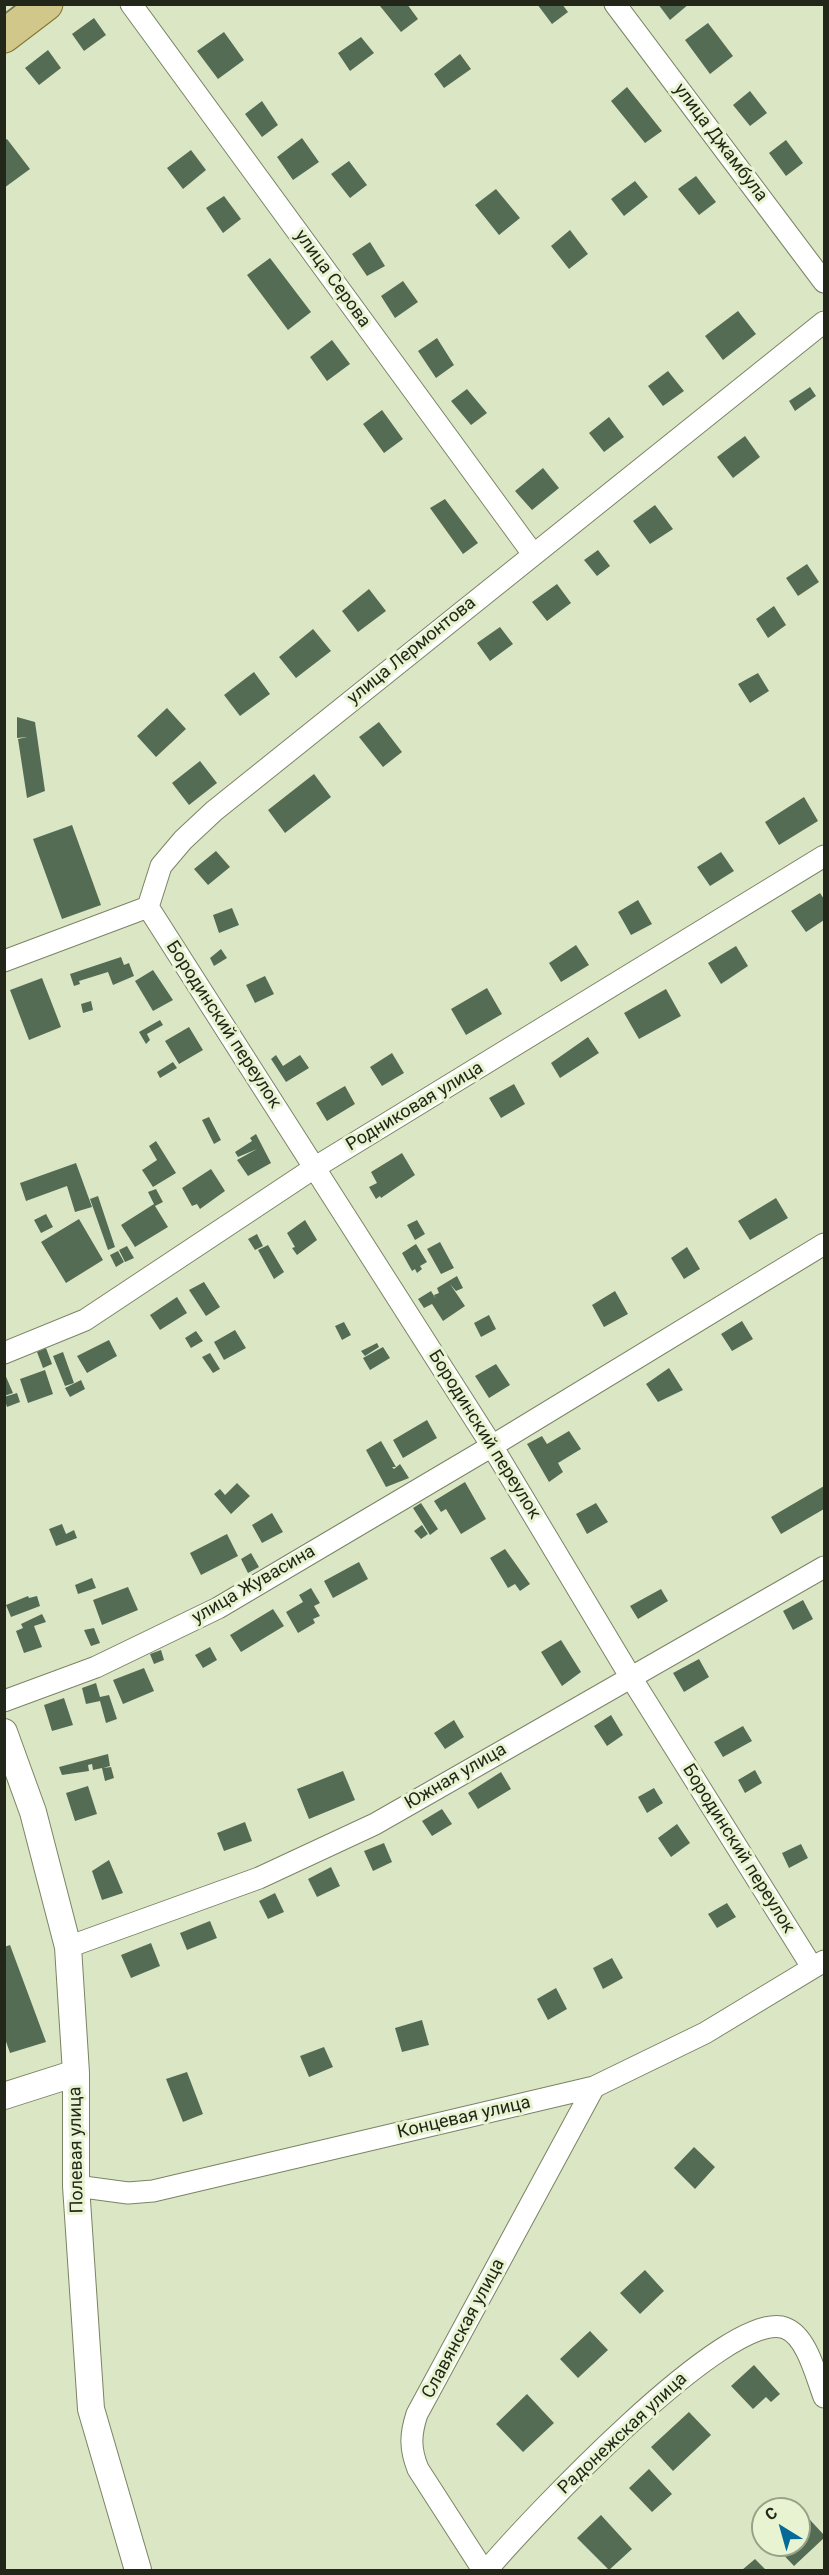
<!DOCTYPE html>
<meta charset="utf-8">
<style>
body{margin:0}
#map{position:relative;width:829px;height:2575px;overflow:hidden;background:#dbe7c4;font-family:Roboto,sans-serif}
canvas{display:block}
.frame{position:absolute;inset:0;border:6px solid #23271a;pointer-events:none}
.north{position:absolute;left:751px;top:2497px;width:60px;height:60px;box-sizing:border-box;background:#e8f4d1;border:2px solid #99a288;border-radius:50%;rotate:323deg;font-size:16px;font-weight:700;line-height:24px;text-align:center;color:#23271a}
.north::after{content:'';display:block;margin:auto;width:21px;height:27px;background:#066997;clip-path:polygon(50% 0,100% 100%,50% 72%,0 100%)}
</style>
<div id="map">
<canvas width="829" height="2575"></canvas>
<div class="frame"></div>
<div class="north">С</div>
</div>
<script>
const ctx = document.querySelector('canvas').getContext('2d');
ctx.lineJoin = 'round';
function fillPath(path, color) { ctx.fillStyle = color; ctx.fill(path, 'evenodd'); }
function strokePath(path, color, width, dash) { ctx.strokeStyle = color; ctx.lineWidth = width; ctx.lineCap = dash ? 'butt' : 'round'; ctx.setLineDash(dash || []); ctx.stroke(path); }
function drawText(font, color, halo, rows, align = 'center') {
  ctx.font = font + ' Roboto,sans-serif'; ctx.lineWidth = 6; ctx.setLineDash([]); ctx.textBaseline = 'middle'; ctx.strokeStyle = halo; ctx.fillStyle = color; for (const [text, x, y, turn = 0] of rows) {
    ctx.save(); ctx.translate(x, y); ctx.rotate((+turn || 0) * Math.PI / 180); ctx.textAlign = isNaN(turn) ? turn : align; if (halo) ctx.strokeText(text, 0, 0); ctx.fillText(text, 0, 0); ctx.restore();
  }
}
const building = new Path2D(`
 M382,4H407L418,19L401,32L380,6Z
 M537,4H562L568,12L552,24Z
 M658,4H689L670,20Z
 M94,18L106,35L84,51L72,34Z
 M708,23L733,56L710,74L685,40Z
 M224,32L244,60L218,79L197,51Z
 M361,37L374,53L350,71L338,53Z
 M48,50L61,68L39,85L25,68Z
 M460,54L471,69L444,88L434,74Z
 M627,87L662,131L645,143L611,101Z
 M750,91L767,113L750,126L733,105Z
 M262,101L278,125L262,137L245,114Z
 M302,138L319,162L293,180L277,157Z
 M7,139L30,169L4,188V141Z
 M786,140L803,163L786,176L769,153Z
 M191,150L206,170L183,189L167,168Z
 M349,161L367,185L350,198L331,174Z
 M696,176L716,202L699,215L678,189Z
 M635,181L648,197L624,216L611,199Z
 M496,189L520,218L499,235L475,205Z
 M224,196L241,219L223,233L206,208Z
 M570,230L588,254L569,269L551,246Z
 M370,242L385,266L367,276L352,254Z
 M270,258L311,312L288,330L247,275Z
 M403,281L418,302L395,318L381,296Z
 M738,311L756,334L723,360L705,336Z
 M437,338L454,365L436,378L418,351Z
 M332,340L350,364L327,381L310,357Z
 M668,371L684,391L663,406L648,386Z
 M810,387L816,396L795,411L789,401Z
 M467,389L487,413L471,425L451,401Z
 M382,410L403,439L384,453L363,424Z
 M609,417L624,437L604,452L589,433Z
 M745,436L760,457L733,478L717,457Z
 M543,468L559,488L532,510L515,491Z
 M445,499L478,543L463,554L430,508Z
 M655,505L673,529L650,544L633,521Z
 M598,550L610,566L597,576L584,560Z
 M807,564L819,582L798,596L786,578Z
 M557,584L571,603L547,621L532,602Z
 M369,589L386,611L358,632L342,611Z
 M774,606L786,625L768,638L756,619Z
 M500,627L513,644L490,661L477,643Z
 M313,629L331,651L296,678L279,657Z
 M254,672L270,694L240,716L224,695Z
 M758,673L769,691L750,703L738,684Z
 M167,708L186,729L156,757L137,736Z
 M17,717L35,722L45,791L27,798L18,739L27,737L17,738Z
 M379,722L402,752L383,767L359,737Z
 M200,761L217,783L189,805L172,783Z
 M314,774L331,797L285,833L268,810Z
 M804,797L818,821L779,845L765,822Z
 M72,825L101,905L62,919L33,839Z
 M216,851L230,867L208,885L194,869Z
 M721,852L734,871L710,886L697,867Z
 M820,893L824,899V920L806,932L791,911Z
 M638,900L652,924L631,935L618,912Z
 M232,908L239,925L219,933L213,915Z
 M576,945L589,965L561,982L549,963Z
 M736,946L748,966L721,984L708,963Z
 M221,949L227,958L214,966L210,958Z
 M121,957L124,965L129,963L134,976L113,985L108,972L79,981L80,984L74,986L70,974Z
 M153,970L173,1000L153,1011L135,981Z
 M265,976L274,994L255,1003L246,985Z
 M42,978L61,1027L29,1040L10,990Z
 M487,988L502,1014L466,1035L451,1009Z
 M666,989L681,1016L639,1039L624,1013Z
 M91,1001L93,1010L83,1013L81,1004Z
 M160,1020L163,1025L147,1034L150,1040L146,1044L139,1032Z
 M189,1027L203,1050L179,1064L165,1041Z
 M588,1037L599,1053L560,1078L551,1063Z
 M392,1053L404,1073L382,1086L370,1067Z
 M276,1055L283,1066L300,1055L309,1068L286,1082L271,1059Z
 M173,1062L177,1068L160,1078L157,1072Z
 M514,1084L525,1104L501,1118L489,1098Z
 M345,1086L355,1104L327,1121L316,1103Z
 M209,1117L221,1140L214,1144L202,1120Z
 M256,1134L271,1163L248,1176L237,1160L257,1149L238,1157L235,1152L252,1141L250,1138Z
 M156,1141L176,1173L153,1187L142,1170L157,1160L149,1146Z
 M402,1153L415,1175L381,1198L380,1196L376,1199L369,1187L377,1183L371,1172Z
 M76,1163L92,1207L75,1212L67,1186L26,1201L20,1183Z
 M211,1169L225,1191L200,1209L197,1204L192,1206L182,1188Z
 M156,1189L163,1202L155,1206L168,1227L135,1247L121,1225L154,1204L148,1192Z
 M98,1196L115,1247L108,1250L90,1199Z
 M776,1198L788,1218L750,1240L738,1221Z
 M46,1214L53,1227L41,1233L34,1220Z
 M79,1219L103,1260L66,1283L41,1242Z
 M305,1220L317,1240L297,1255L292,1248L295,1247L287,1233Z
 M417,1220L425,1234L415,1240L407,1225Z
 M257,1234L263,1246L255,1250L248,1239Z
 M440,1242L454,1268L441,1274L427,1249Z
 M416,1244L427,1262L420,1266L422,1269L417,1273L415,1269L412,1271L402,1253Z
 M268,1245L284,1272L274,1279L258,1250Z
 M127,1246L134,1258L125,1262L119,1250Z
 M687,1247L700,1269L684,1279L671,1258Z
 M118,1251L124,1262L116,1267L110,1255Z
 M457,1276L463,1288L456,1291L450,1284L465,1306L443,1321L432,1304L424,1308L418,1299L431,1291L436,1299L434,1295L439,1293L437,1288Z
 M204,1282L220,1307L206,1316L189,1290Z
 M615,1291L628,1314L604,1327L592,1305Z
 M177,1297L187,1313L160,1330L150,1315Z
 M489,1315L496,1329L481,1337L474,1323Z
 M742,1321L753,1339L732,1351L721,1334Z
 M344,1322L351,1335L342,1340L335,1326Z
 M235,1330L246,1348L224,1360L214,1342Z
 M196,1331L203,1341L191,1348L185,1338Z
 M109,1340L117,1356L87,1373L77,1356Z
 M377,1343L379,1347L365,1356L361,1351Z
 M383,1347L390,1358L370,1370L363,1358Z
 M46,1348L52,1364L43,1368L37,1352Z
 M63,1352L74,1383L65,1386L53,1356Z
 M210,1353L220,1369L213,1373L202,1357Z
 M496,1364L510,1385L489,1398L475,1376Z
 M669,1368L683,1390L658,1402L646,1384Z
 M45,1370L53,1394L28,1403L20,1379Z
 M4,1372L13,1393L4,1396Z
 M81,1380L85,1389L70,1397L65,1388Z
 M17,1393L20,1402L7,1407L4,1397Z
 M427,1420L437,1438L403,1458L393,1440Z
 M569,1431L581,1449L558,1463L563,1472L549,1482L527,1444L542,1436L547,1444Z
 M381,1441L396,1467H392L394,1469L400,1464L409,1478L386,1487L366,1450Z
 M465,1482L486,1519L461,1534L446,1509L441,1512L434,1501Z
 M237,1483L250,1496L231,1514L214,1494L220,1489L225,1495Z
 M824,1486V1509L781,1534L771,1517Z
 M421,1503L438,1529L430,1535L413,1508Z
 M596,1503L608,1522L587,1534L576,1514Z
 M272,1513L283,1532L262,1543L252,1525Z
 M62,1524L66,1534L74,1530L77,1538L56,1546L49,1529Z
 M422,1525L428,1534L421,1539L414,1531Z
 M227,1534L238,1556L201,1575L190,1553Z
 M505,1549L530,1584L520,1591L515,1584L508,1588L490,1558Z
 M251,1553L259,1567L248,1573L241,1559Z
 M359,1562L368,1579L333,1598L324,1581Z
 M92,1578L96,1588L78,1594L75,1585Z
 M128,1587L138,1610L102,1625L93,1600Z
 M311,1588L320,1603L314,1606L320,1616L313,1619L315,1623L298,1633L286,1612L303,1602L299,1595Z
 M661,1589L668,1601L638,1619L630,1606Z
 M28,1596L29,1598L37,1596L40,1606L11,1617L6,1605Z
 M803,1600L813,1619L793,1630L783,1611Z
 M273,1609L284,1626L241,1652L230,1635Z
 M42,1614L46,1622L34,1626L42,1647L24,1653L16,1631L23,1628L21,1624Z
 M94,1628L100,1643L91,1646L84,1630Z
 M561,1640L581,1672L562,1686L541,1652Z
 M210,1647L217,1660L203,1668L195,1655Z
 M161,1650L164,1660L154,1664L150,1654Z
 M699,1659L709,1677L684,1692L673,1673Z
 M144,1668L154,1691L123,1704L113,1680Z
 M96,1683L100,1697L109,1695L117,1719L106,1723L100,1701L86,1704L82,1688Z
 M64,1698L73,1725L52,1731L44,1705Z
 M611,1715L623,1735L607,1746L594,1726Z
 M454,1720L464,1737L445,1749L434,1733Z
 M743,1726L752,1741L723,1757L714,1742Z
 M108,1754L110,1766L103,1768L111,1767L114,1778L105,1781L102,1768L93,1770L92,1764L88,1765L89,1771L62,1775L59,1767Z
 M755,1770L762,1783L745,1793L738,1780Z
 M343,1771L355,1800L309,1819L297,1789Z
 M501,1772L511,1789L478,1809L468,1793Z
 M88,1786L97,1814L75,1821L66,1793Z
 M654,1788L663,1803L647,1813L638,1797Z
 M442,1809L452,1824L432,1836L422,1821Z
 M245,1822L252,1841L224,1851L217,1833Z
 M677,1824L690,1843L671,1857L658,1838Z
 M384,1843L392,1862L373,1871L364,1851Z
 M801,1844L808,1858L789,1868L782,1853Z
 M109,1860L123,1893L102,1900L92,1871Z
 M331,1867L340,1886L317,1897L308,1879Z
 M275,1893L284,1912L268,1919L259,1901Z
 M727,1903L736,1917L717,1928L708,1914Z
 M210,1921L217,1938L187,1950L180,1933Z
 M151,1943L160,1966L131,1978L121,1955Z
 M10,1945L46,2042L10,2053L4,2036V1947Z
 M612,1958L623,1978L603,1989L593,1968Z
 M556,1988L567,2009L548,2020L537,1999Z
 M422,2020L429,2045L402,2052L395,2028Z
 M324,2047L333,2067L309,2077L300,2056Z
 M187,2072L203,2114L183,2122L166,2079Z
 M694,2147L715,2167L695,2189L674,2168Z
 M645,2270L664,2291L640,2314L620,2293Z
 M590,2331L608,2350L578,2378L560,2359Z
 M754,2365L780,2394L771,2402L766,2397L753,2409L731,2386Z
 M527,2394L554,2423L523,2452L496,2424Z
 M689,2412L711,2435L673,2471L651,2447Z
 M649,2469L672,2494L652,2512L629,2488Z
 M799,2508L824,2535V2538L794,2566L774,2545H799Z
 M601,2515L632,2549L609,2570L577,2538Z
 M755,2559L766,2570H742Z`);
const minor = new Path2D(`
 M131,4L533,554
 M615,4L824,282
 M148,907L492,1446L630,1676L812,1967
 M4,961L148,907L161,866L183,840L214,811L824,322
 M4,1353L85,1320L314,1168L824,856
 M4,1701L96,1667L218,1608L492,1446L824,1244
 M68,1947L259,1878L375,1824L824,1567
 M76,2186L128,2193L153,2191L594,2087L705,2033L824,1961
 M483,2570L418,2469C410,2449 410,2435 417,2414L594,2087
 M487,2570C525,2525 729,2306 785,2328C807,2336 816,2376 824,2397`);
const tertiary = new Path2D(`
 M4,1732L33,1812L68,1947L76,2073V2186L91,2409L138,2570
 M4,2096L76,2073`);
const primary = new Path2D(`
 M4,36L46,4`);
const tram = new Path2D(`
 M4,14L17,4`);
const streetNames = [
 ["улица Джамбула",720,143,53],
 ["улица Серова",332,279,54],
 ["улица Лермонтова",412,651,-39],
 ["Бородинский переулок",223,1025,57],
 ["Родниковая улица",415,1107,-31],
 ["Бородинский переулок",484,1435,58],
 ["улица Жувасина",254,1585,-30],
 ["Южная улица",456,1777,-30],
 ["Бородинский переулок",738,1849,58],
 ["Концевая улица",464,2118,-13],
 ["Полевая улица",77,2150,-91],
 ["Славянская улица",464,2329,-62],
 ["Радонежская улица",623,2434,-43]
];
fillPath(building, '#546c54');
strokePath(minor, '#7a8464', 23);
strokePath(tertiary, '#7a8464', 28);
strokePath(primary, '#817630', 35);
strokePath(minor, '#fff', 21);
strokePath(tertiary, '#fff', 26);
strokePath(primary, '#d2c78a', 33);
strokePath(tram, '#6e7660', 1.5);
drawText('18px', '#23271a', '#e8f4d1', streetNames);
</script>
